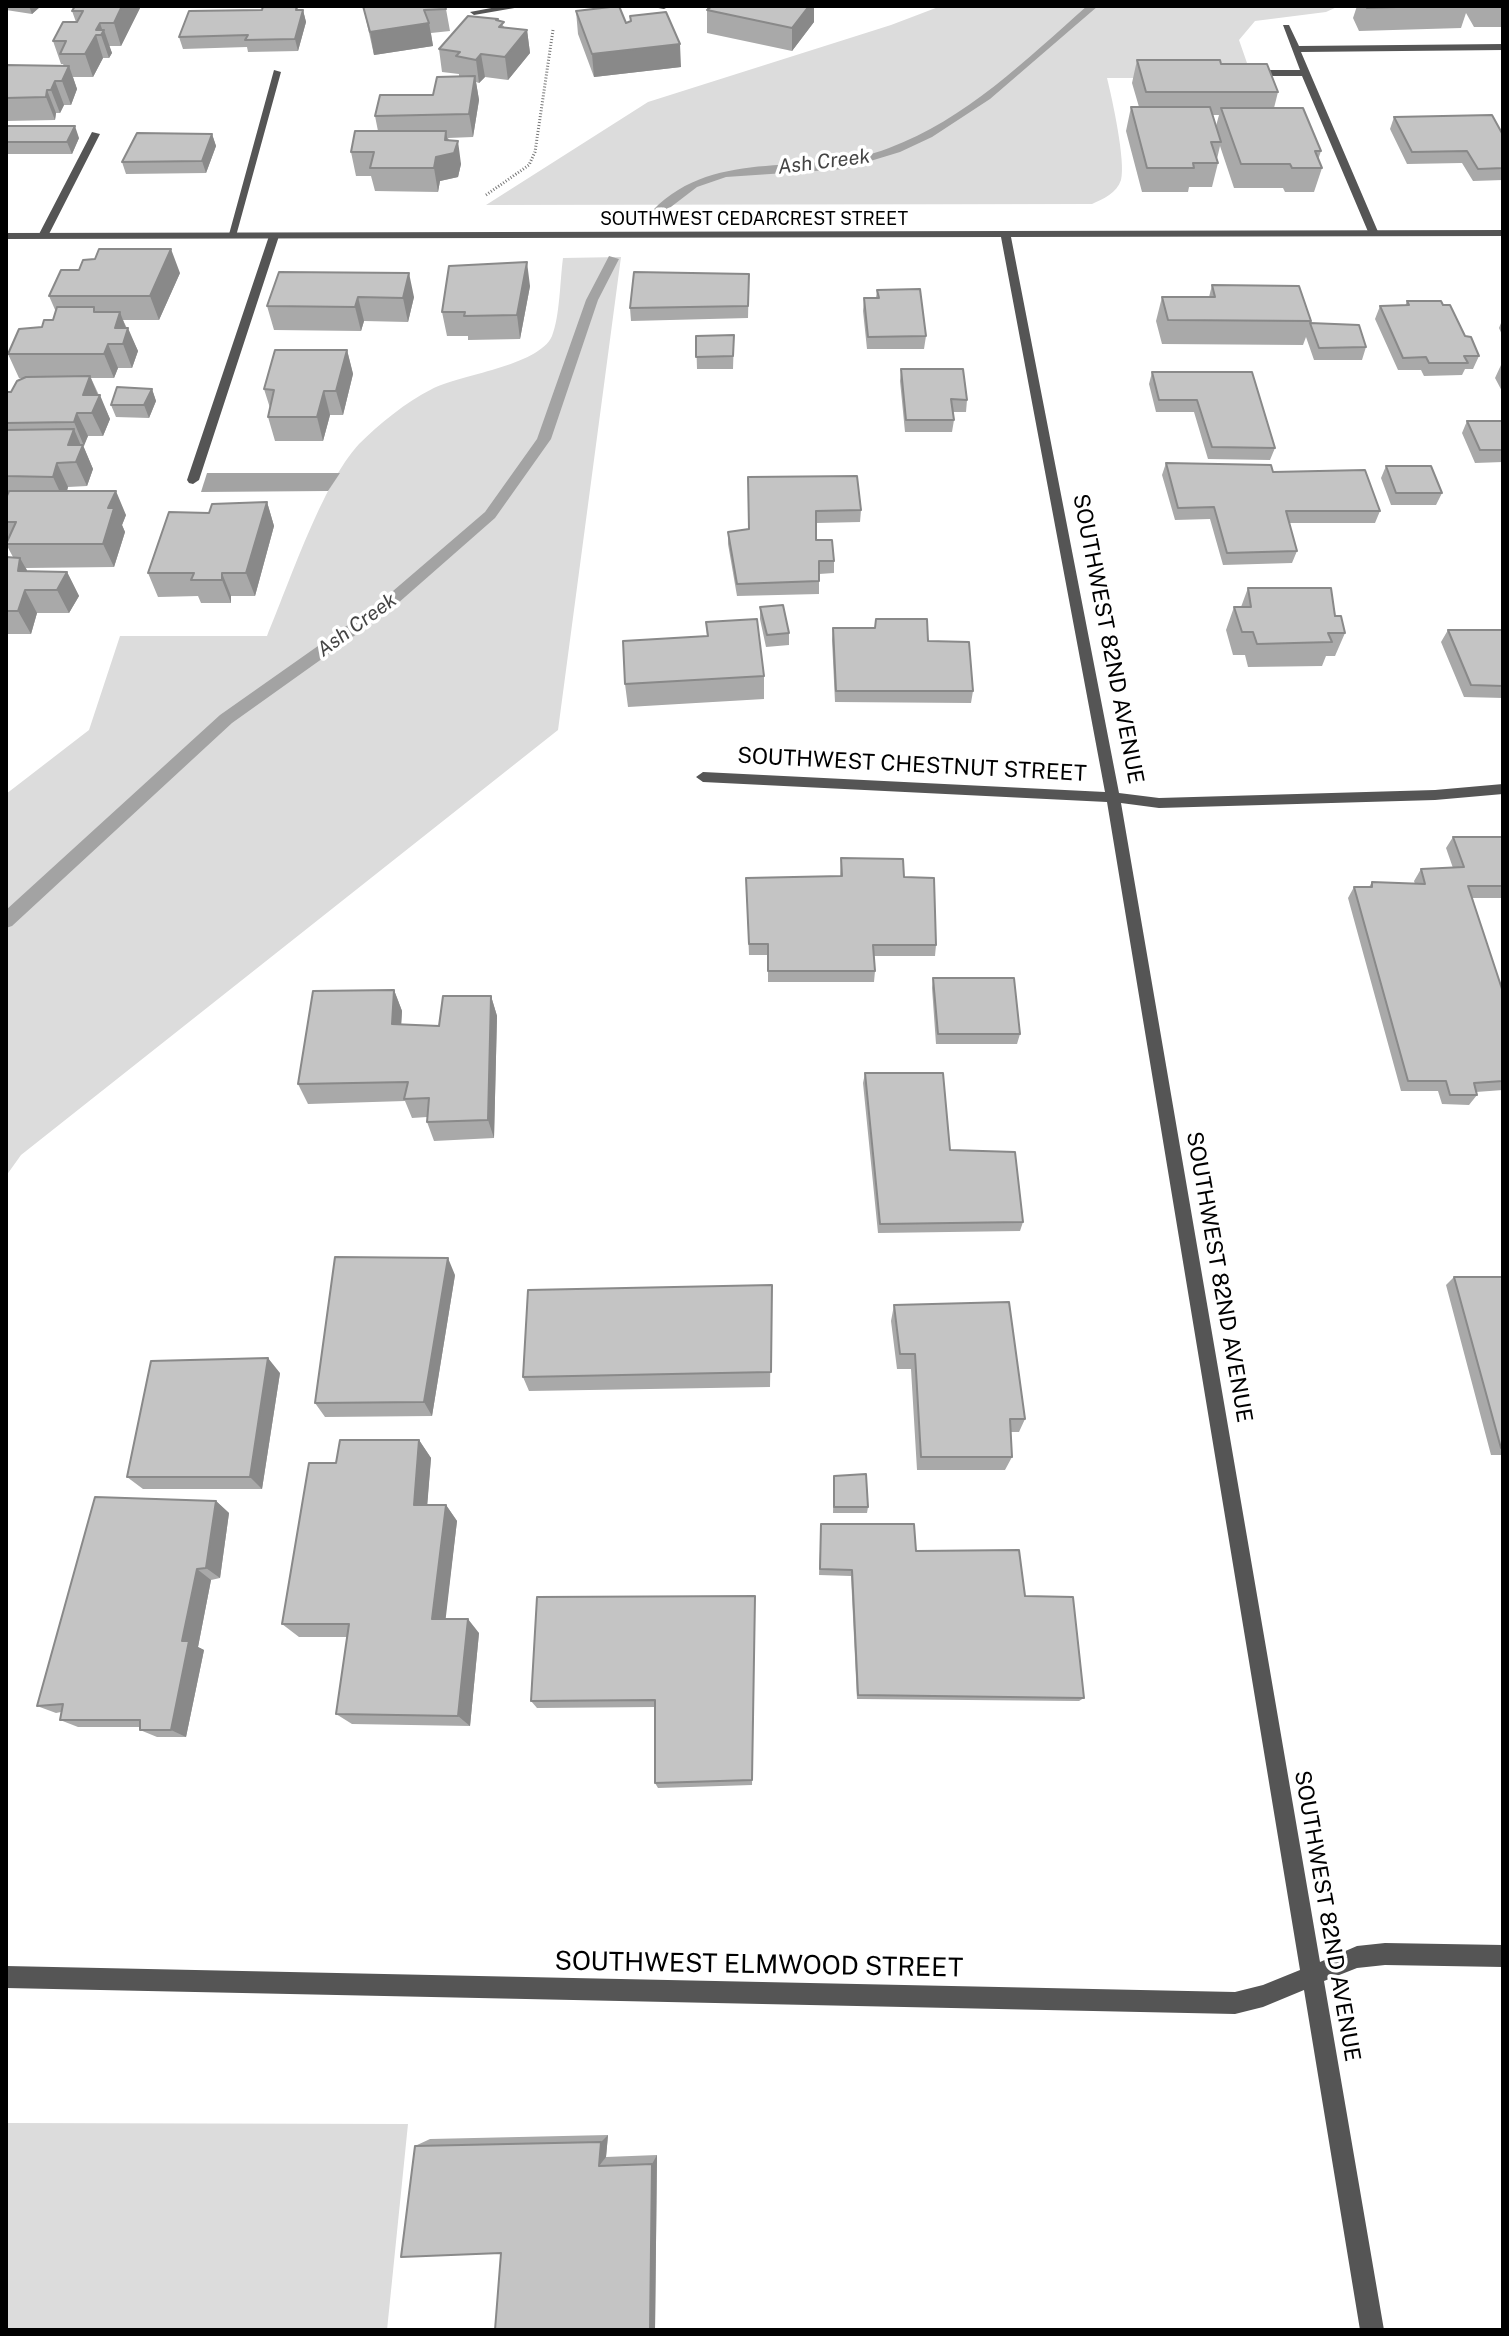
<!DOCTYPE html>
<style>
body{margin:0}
#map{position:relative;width:1509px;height:2336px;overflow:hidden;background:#fff;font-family:"Public Sans",sans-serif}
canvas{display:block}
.frame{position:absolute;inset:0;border:8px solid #000;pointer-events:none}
</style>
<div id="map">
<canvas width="1509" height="2336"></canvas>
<div class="frame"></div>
</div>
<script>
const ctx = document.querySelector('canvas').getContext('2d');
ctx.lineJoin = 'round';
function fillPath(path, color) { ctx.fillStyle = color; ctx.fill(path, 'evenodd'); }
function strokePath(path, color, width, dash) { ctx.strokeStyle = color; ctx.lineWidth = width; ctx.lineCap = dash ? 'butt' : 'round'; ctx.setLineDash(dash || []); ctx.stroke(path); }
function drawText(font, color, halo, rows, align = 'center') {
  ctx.font = font + ' "Public Sans",sans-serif'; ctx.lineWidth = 7; ctx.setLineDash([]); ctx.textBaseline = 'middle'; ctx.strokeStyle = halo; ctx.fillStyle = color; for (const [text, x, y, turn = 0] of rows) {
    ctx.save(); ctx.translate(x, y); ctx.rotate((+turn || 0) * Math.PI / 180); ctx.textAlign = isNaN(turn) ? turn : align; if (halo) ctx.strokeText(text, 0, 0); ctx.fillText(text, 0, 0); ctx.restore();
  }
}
const green = new Path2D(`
 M941,6H1339L1326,12L1255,21L1239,40L1247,63H1204L1208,78H1107C1112,98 1126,162 1121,180C1117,193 1103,199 1092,204L486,205L648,102L891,25Z
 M621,257L558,730L21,1155L6,1176V794L89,730L120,636H267C289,584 322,484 359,444C379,424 406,402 432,389C458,375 539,366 552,336C560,316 560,280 563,258Z
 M6,2123L408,2124L387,2330H6Z`);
const water = new Path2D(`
 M207,473H340L328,491L201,492Z`);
const stream = new Path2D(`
 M1087,6H1098L990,99L932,137L900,152L844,169L726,177L697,187L663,213L653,210C717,145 811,178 889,148C965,120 1027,59 1087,6Z
 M609,256L619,259L598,300L551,439L495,518L389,611L232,723L12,926L6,928V910L220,715L379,603L485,512L537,439L586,300Z`);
const path = new Path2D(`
 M486,195L529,165L535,152L553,30`);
const service = new Path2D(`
 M1283,25H1289L1299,46L1503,44V50L1301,52L1379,234L1377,236L1369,234L1302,76H1252L1248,73L1252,70H1300Z
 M274,70L281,72L236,236L228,238Z
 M92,132L100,134L48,236L40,238L38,236Z
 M274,233L279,236L199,480L193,484L189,483L187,480L269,236Z`);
const minor = new Path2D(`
 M502,6H526L474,15L470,12Z
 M647,6H667L668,7L664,9Z
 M1503,230V236L1011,237L1119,793L1159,798L1435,790L1503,784V794L1435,800L1159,808L1121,803L1320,1962L1357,1946L1385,1943L1503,1945V1967L1385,1965L1357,1968L1324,1981L1384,2330H1360L1304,1990L1263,2007L1235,2014L6,1988V1966L1235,1992L1263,1985L1300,1970L1107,802L703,782L696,777L703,772L1105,792L1001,237L6,239V233Z`);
const wall = new Path2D(`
 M6,6H41L32,14L6,10Z
 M141,6L121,46H109L112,53L109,58H103L93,77H73L77,89L71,105H64L60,113H56L55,120L6,121V65L64,66L63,64H61L53,41L76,22L72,11Z
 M297,6L298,10H303L306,22L298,51L248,52L247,47L183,49L179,37L262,10Z
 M363,6L446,9L450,31L431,33L433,46L374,55Z
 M707,6H814V22L792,51L707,33Z
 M1357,6H1503V27H1474L1466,13L1461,28L1359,31L1353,18Z
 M576,11L626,23L631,22L630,16L681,67L594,77L578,34Z
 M498,19L505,28L527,30L530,53L508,80L485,77L479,83L476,82L479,100L473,137L448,138L461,164L458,177L440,181L438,192L375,191L371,176H356L351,152L378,131L375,116L433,95L459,77V74L442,72L439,49Z
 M1137,60L1221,64L1278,92L1274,108L1321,151L1318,160L1322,168L1314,192H1285L1283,188H1234L1220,146L1217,159L1218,163L1212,187H1189L1188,192H1142L1126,131L1131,107H1139L1132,83ZM1213,115H1219L1216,126Z
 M1394,117L1503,135V180L1473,181L1462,163L1407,164L1390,129Z
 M6,126L79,138L72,154H6Z
 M212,134L216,146L206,173L126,174L122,162Z
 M279,272L414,297L408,322L364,321L361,331L274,330L267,306Z
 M180,273L159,320H123L138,351L132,368H118L114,378H91L110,419L103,436H88L83,446L93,469L87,486L68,487L67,491L126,515L122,525L125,532L114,567L26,568L27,571L67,572L79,596L69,613H37L31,634H6V557H13L6,544V392H11L22,378H19L8,354L42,327L53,320L56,312L49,296Z
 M749,274L748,318L631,321L630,308Z
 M1212,285L1311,321V323L1366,347L1362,360H1314L1306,337L1303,345L1162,344L1156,321L1162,297H1209Z
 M530,286L520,339L468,340V336H447L442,312Z
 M877,290L926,336L924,349H867L863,311L864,298H876Z
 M1407,301L1443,305L1479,356L1473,369H1465L1462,375L1424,376L1421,370H1398L1375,319L1380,306H1405Z
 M1503,318V337L1499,328Z
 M734,335L733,369H697L696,336Z
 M347,350L353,374L343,415H330L323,441H275L268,417L270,408L264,389Z
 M1501,365H1503V393L1495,378Z
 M901,369L967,400L966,412H953L954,420L952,432H905L900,381Z
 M1152,372L1275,448L1270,460L1208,459L1194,412H1156L1149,384Z
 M152,389L156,401L149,418L116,417L111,405Z
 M1467,421H1503V462L1475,463L1462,433Z
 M1166,463L1273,472L1380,511L1375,523H1289L1297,551L1292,563L1223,565L1210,519L1175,520L1162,475Z
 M1386,466L1442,493L1436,505H1391L1381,478Z
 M748,477L861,510L860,522L816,523V540L834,561V573L819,574V594L737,596L728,544V532L749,529Z
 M267,502L274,526L255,596H231V603H201L198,596L158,597L148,573L209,513Z
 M1248,588L1335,616L1345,633L1335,656H1326L1322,666L1248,667L1245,655H1233L1226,630L1234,607H1241Z
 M760,607L789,633V645L766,647L760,619Z
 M706,622L764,676V699L628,707L625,684L707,636Z
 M833,628L928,641L973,691L971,703L835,702L832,640Z
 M1448,630H1503V698L1464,697L1441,642Z
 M1453,837H1503V898H1472L1503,992V1090L1476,1092L1477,1095L1469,1105L1442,1104L1438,1091H1401L1348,898L1354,887H1369L1372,882L1415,884L1414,881L1421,869L1453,868L1446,848Z
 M841,858L904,877L936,945L935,956H874L875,971L874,982H768V955H749L746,878L840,876Z
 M933,978L1020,1034L1017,1044H936L932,988Z
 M394,990L402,1011L401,1025L439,1026L491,996L497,1016L494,1138L434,1141L427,1122V1117L412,1118L405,1101L308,1104L298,1084Z
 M865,1073L950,1150L1023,1222L1020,1231L878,1233L863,1083Z
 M455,1275L432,1416L325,1417L315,1403Z
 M1454,1277H1503V1455H1491L1446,1285Z
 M772,1285L770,1387L529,1391L523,1377Z
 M894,1305L1025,1419L1019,1432H1010L1012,1457L1005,1470H917L911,1369H897L891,1321Z
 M280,1373L262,1489H143L127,1477Z
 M419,1440L431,1458L427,1505H446L457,1521L445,1619L479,1633L470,1726L352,1724L336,1714L347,1637H299L282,1624L336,1463Z
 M834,1476L868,1507L867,1513H833Z
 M216,1501L229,1513L220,1578L211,1580L198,1647L204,1650L186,1737H157L140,1730V1727H78L60,1720L61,1712L56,1713L37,1706Z
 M821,1524L916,1551L1025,1596L1084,1698L1079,1701L857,1699L851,1576L819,1575Z
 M755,1596L752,1785L658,1788L655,1783V1707L537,1708L531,1701Z
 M608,2135L606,2157L657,2155L655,2330L501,2253L415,2146L430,2139Z`);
const shadedWall = new Path2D(`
 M29,6H41L32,14Z
 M122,6H141L121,46L114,23Z
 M809,6H814V22L792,51V28Z
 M303,10L306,22L298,51L295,39Z
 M100,23L103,32L104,30L112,53L109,58L101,35L96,30Z
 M429,23L433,46L374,55L370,32Z
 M527,30L530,53L508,80L505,57Z
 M96,35L103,58L93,77L85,54Z
 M680,44L681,67L594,77L592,54Z
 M481,54L485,77L479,83L476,60Z
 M69,66L77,89L71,105L62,81Z
 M475,76L479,100L473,137L469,114Z
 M55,81L64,105L60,113L51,90Z
 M47,90L56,113L55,120L46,97Z
 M75,126L79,138L72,154L67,142Z
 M446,131L450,154L458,141L461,164L458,177L440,181L438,192L434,168L436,157L445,140Z
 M212,134L216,146L206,173L202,161Z
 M171,249L180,273L159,320L150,296Z
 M527,262L530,286L520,339L517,315Z
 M409,273L414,297L408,322L403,298Z
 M358,297L364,321L361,331L355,307Z
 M120,312L127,331L128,328L138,351L132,368L123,344L115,328Z
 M108,344L118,368L114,378L104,354Z
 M347,350L353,374L343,415L336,391Z
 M90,376L99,398L100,395L110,419L103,436L83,395Z
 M152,389L156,401L149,418L144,405Z
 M324,391L330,415L323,441L317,417Z
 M77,413L88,436L84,446L74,422Z
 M74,429L82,448L83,445L93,469L87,486L68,445Z
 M57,463L68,487L64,501L53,477Z
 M116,491L126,515L122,525L125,532L114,567L103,544L108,508Z
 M267,502L274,526L255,596L246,573Z
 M20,558L33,581L18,571Z
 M67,572L79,596L69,613L57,590Z
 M222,573L231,596V603L222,580Z
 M25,590L37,613L31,634L18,611Z
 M394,990L402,1011L400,1044L392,1024Z
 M491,996L497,1016L494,1138L488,1120Z
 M448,1258L455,1275L432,1416L424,1402Z
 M268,1358L280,1373L262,1489L250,1477Z
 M419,1440L431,1458L426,1521L414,1505Z
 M216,1501L229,1513L220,1578L206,1568Z
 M446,1505L457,1521L444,1633L432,1619Z
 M197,1569L211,1580L198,1647L204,1650L186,1737L171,1730L182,1641Z
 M468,1619L479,1633L470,1726L458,1716Z
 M608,2135L606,2157L599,2166L601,2142Z
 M657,2155L655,2330H650L652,2164Z`);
const building = new Path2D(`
 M75,6H122L114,23H100L96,30H104L101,35H96L85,54H60L66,41H53L63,22H77L83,11H72Z
 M263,6H297L296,10H303L295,39L245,40L248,35L179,37L189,11L262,10Z
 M363,6H445L446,9L424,10L429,23L370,32Z
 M619,6L626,23L631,21L630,16L666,12L680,44L592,54L576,11Z
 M712,6H809L792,28L707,10Z
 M1366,6H1428L1367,8Z
 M468,16L498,19L496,20L504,22L499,27L527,30L505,57L481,54L476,60L456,56L460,52L439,49Z
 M1137,60H1220L1221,64H1267L1278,92H1146Z
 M6,65L69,66L62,81H55L51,90H47L46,97L6,98Z
 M475,76L469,114L375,116L380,95H433L437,77Z
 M1131,107H1210L1221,142H1211L1218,163H1193L1194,168H1147Z
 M1221,108H1303L1321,151H1315L1322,168H1292L1290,164H1241Z
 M1492,115L1503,135V168L1478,169L1467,151L1412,152L1394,117Z
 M6,126H75L67,142H6Z
 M355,131H446L445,140L458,141L454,153L436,157L434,168H370L374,152H351Z
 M137,133L212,134L202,161L122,162Z
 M99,249H171L150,296H49L61,270H79L83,260L95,259Z
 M527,262L517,315L464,316L465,312H442L449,266Z
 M279,272L409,273L403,298L358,297L355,307L267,306Z
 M634,272L749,274L748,306L630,308Z
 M1212,285L1299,286L1311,321L1168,320L1162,297H1215Z
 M920,289L926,336L868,337L864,298H879L877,290Z
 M1407,301H1441L1443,305H1450L1465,336L1471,337L1479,356H1464L1468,363H1429L1426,357L1403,358L1380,306L1409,305Z
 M57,307H94V312H120L115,328H128L123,344H108L104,354H8L19,329L42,327L44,320H53Z
 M1310,323L1359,325L1366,347L1319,348Z
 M734,335L733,356L696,357V336Z
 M275,350H347L336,391H324L317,417H268L274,390L264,389Z
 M901,369H963L967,400L951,399L954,420H906Z
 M1152,372H1252L1275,448L1212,447L1197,400H1159Z
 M90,376L83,395H100L92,413H77L74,422L6,423V392H11L17,381L26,377Z
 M117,387L152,389L144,405H111Z
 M1467,421H1503V450H1480Z
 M74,429L68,445H83L76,462L57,463L53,477L6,476V430Z
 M1166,463L1271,465L1273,472L1365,470L1380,511H1286L1297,551L1227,553L1214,507L1178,508Z
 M1386,466H1431L1442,493H1396Z
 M857,476L861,510L816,511V540H832L834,561H819V581L737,584L728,532L749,529L748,477Z
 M9,491H116L108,508H114L103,544H6L16,522H6V498Z
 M267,502L246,573H222V580H191L194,573H148L169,512L209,513L212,504Z
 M6,557L20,558L18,571L67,572L57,590H25L18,611H6Z
 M1248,588H1331L1335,616H1341L1345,633H1328L1332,642L1257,644L1253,632H1242L1234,607H1251Z
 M783,605L789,633L767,635L760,607Z
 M757,619L764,676L625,684L623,641L708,636L706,622Z
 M876,619H927L928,641L969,642L973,691H836L833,628H875Z
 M1448,630H1503V686L1471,685Z
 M1453,837H1503V886H1468L1503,992V1081L1474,1083L1477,1095H1450L1446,1081H1408L1354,887H1372V882L1425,884L1421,869L1464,867Z
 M841,858L903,859L904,877L934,878L936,945H873L875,971H768V944H749L746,878L842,876Z
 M933,978H1014L1020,1034H938Z
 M394,990L392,1024L439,1026L443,996H491L488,1120L427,1122L429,1098L404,1099L408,1082L298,1084L313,991Z
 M865,1073H943L950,1150L1015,1152L1023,1222L880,1224Z
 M335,1257L448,1258L424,1402L315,1403Z
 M1454,1277H1503V1448H1501Z
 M772,1285L771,1372L523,1377L528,1290Z
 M1009,1302L1025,1419H1010L1012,1457H921L915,1354H900L894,1305Z
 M268,1358L250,1477H127L151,1361Z
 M340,1440H419L414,1505H446L432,1619H468L458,1716L336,1714L349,1624H282L309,1463H336Z
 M866,1474L868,1507H834V1476Z
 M95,1497L216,1501L206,1568L197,1569L182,1641H189L171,1730H140V1720H60L63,1704L37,1706Z
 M821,1524H914L916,1551L1019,1550L1025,1596L1073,1597L1084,1698L858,1695L852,1570L820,1569Z
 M755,1596L752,1780L655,1783V1700L531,1701L537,1597Z
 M601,2142L599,2166L652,2164L650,2330H495L501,2253L401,2257L415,2146Z`);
const farStreetnames = [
 ["SOUTHWEST CEDARCREST STREET",754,219]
];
const farWaternames = [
 ["Ash Creek",824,162,-7],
 ["Ash Creek",357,625,-36]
];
const streetNames = [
 ["SOUTHWEST 82ND AVENUE",1108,639,79],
 ["SOUTHWEST CHESTNUT STREET",912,765,3],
 ["SOUTHWEST 82ND AVENUE",1219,1277,80],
 ["SOUTHWEST 82ND AVENUE",1327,1916,80]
];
const nearStreetnames = [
 ["SOUTHWEST ELMWOOD STREET",759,1965,1]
];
fillPath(green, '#dcdcdc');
fillPath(water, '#a3a3a3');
fillPath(stream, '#a3a3a3');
strokePath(path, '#777', 3, [1, 2]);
fillPath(service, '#555');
fillPath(minor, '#555');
fillPath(wall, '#a9a9a9');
fillPath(shadedWall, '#898989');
fillPath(building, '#c4c4c4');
strokePath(building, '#898989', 2);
drawText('18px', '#000', '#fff', farStreetnames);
drawText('italic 20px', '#444', '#fff', farWaternames);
drawText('22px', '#000', '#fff', streetNames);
drawText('26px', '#000', '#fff', nearStreetnames);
</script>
